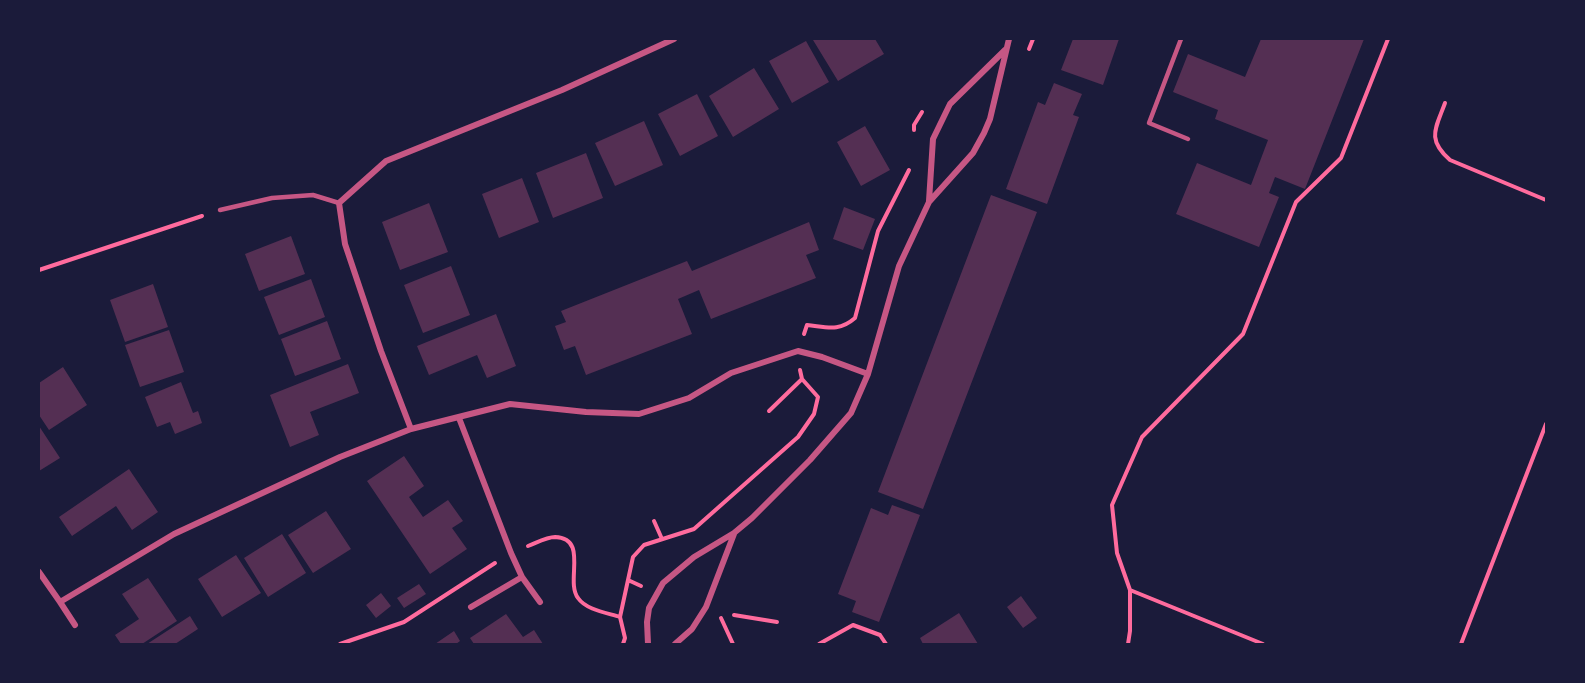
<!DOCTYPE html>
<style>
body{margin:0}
#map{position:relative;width:1585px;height:683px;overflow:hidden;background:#1b1b3a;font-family:Jost,sans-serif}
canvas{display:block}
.frame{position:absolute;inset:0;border:40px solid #1b1b3a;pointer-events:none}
</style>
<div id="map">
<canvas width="1585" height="683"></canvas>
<div class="frame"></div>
</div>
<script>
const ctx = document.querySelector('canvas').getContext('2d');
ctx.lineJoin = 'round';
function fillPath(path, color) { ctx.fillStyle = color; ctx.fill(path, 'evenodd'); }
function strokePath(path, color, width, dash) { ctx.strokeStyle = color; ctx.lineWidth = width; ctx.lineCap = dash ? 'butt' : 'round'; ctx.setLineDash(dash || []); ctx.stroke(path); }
const building = new Path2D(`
 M816,39H875L884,54L838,81L813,40Z
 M1073,39H1119L1103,85L1061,70Z
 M1261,39H1364L1305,189L1275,177L1269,193L1279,197L1259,247L1176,214L1197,163L1251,185L1268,140L1215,119L1218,110L1173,92L1188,54L1245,77Z
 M806,41L829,82L792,103L769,61Z
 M754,68L779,109L733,137L709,96Z
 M1054,83L1082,94L1073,115L1079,117L1047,204L1006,189L1038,102L1045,105Z
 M697,94L718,136L680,156L658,114Z
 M644,121L663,165L615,186L595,143Z
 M865,126L890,170L861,186L837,142Z
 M586,153L603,198L553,218L536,173Z
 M522,178L539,222L499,238L482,194Z
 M991,195L1037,212L923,509L878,492Z
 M429,203L448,252L400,270L382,222Z
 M844,207L875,219L863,250L833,239Z
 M809,222L819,250L806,255L816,278L711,319L699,290L678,299L692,334L586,375L575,346L564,350L555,326L566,322L561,311L687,261L692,271Z
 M291,236L305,274L259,291L245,254Z
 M451,266L470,315L423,333L404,285Z
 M311,279L325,317L279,335L264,297Z
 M153,284L168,327L125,342L110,300Z
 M496,314L516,366L487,378L477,355L429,375L417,346Z
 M327,321L341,359L295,376L281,339Z
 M169,330L184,372L140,387L125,345Z
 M348,364L359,393L310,412L319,435L290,447L270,395Z
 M63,367L87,405L49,430L39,415V383Z
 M181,382L193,413L198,411L202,423L175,434L170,422L157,427L145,397Z
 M39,426L60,458L39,471Z
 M404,456L424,486L409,497L423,517L448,500L463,521L452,528L467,549L430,574L367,481Z
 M129,469L158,512L132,530L116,506L72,536L59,517Z
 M892,505L920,515L879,622L852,612L856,601L838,594L871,508L888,515Z
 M326,511L351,549L313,573L288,535Z
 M282,534L306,573L268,597L244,558Z
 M236,555L261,593L222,617L198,579Z
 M148,578L177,621L142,644H121L115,635L139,619L122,594Z
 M419,584L426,594L404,608L397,598Z
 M381,593L391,606L376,618L366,605Z
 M1021,596L1037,618L1023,628L1007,607Z
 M959,613L978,644H923L920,638Z
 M506,614L523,637L534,630L543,644H474L470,638Z
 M190,616L198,629L175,644H147Z
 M454,631L460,641L456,644H435Z`);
const path = new Path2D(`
 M1029,49L1033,39
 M1445,103C1436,128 1426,139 1450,160L1546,200
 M914,130V125L922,112
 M39,270L202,216
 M804,334L807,325C827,327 839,332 855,318L878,231L909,170
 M769,411L802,379
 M654,521L662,539
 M528,546C536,543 547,537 555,537C589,538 565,581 578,598C586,610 608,613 620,617
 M628,580L633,557L644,545L694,529L798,437L814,414L818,397L802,379L800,370
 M1130,590L1263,644
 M734,615L777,622
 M721,618L733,644
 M340,644L404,622L495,563
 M623,644L625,638L620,617L628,580L641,586
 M819,644L853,625L880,635L886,644
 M1128,644L1130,631V590L1117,553L1112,505L1142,437L1243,334L1296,202L1341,158L1388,39
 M1461,644L1546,424`);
const service = new Path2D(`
 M1181,39L1149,123L1188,139
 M220,210L272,198L313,195L339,203`);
const minor = new Path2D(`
 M929,201L933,139L950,104L1005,50
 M459,418L511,553L522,577L540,602
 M411,429L381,351L345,244L339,203L386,161L562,90L674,39
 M39,572L60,602L174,534L340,457L411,429L510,404L586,412L639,414L689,398L731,373L798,351L822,357L868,374
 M60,602L75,625
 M471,607L522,577
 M648,644L647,622L649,608L663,583L694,557L734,533L752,518L810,460L851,413L868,374L899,266L929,202L973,153L984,133L990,119L1009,39
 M675,644L692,629L706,607L734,534`);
fillPath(building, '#542f53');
strokePath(path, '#ff6b9d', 4);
strokePath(service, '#c65784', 4.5);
strokePath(minor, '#c65784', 6);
</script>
